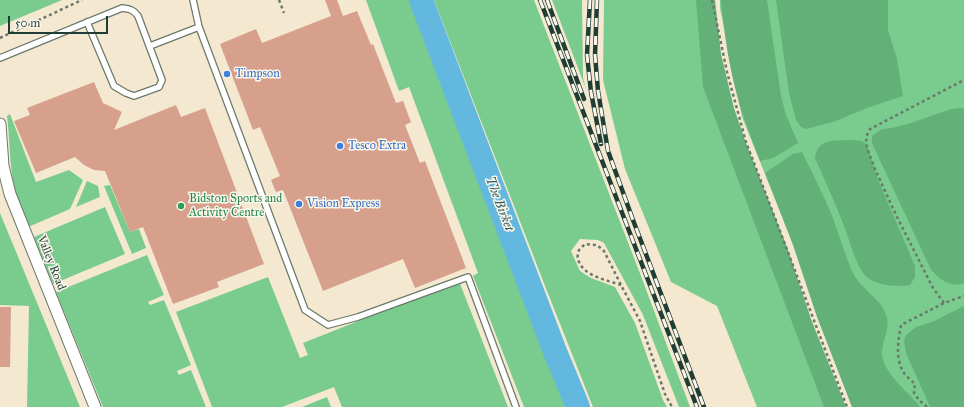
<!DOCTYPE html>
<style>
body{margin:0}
#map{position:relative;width:964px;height:407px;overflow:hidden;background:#f4e8d0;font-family:"IM FELL Great Primer",serif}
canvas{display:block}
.scale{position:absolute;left:8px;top:16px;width:100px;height:18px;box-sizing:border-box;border:2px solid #1f3d34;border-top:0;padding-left:5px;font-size:12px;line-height:14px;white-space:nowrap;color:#1f3d34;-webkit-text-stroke:3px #fbf7ec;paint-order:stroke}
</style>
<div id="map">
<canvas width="964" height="407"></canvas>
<div class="scale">50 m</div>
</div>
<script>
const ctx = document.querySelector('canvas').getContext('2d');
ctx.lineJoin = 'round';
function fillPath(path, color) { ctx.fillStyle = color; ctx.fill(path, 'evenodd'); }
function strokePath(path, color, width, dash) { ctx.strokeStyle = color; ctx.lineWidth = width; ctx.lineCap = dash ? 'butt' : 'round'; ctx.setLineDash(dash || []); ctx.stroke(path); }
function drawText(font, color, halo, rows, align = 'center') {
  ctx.font = font + ' "IM FELL Great Primer",serif'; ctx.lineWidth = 3; ctx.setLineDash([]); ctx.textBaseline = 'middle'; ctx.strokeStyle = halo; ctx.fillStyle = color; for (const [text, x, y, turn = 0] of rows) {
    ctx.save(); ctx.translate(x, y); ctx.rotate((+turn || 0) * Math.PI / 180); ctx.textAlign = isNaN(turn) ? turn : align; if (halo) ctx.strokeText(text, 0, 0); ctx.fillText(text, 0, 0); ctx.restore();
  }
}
const green = new Path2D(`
 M0,0H62L0,26Z
 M366,0H418L524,280L574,407H524L473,276L478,273L409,87L399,91Z
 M434,0H534L641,276L690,407H679L643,315L604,243L598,240L580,239L571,251L580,271L591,278L615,287L635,323L663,400L667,407H593L547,291Z
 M552,0H582L583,78L586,89Z
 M604,0H708L726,103L839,407H757L717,306L671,282L625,169L603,80Z
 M720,0H964V407H852L794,246L742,117L720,8Z
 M10,114L36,182L69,170L83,180L70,209L28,227C23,213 16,199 14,185C9,162 10,139 7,116Z
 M87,181L98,186L100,197L76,207Z
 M110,185L130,232L139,229L146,248L132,254L104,186Z
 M105,207L125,254L53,284L34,237Z
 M0,213L80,407H27L29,306L0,305Z
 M147,255L164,295L148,302L150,305L164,300L191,365L177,371L179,375L191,370L206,407H103L56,292Z
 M268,277L300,358L308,355L303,343L459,281L508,407H342L334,387L282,407H212L176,312Z
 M327,397L331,407H302Z`);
const forest = new Path2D(`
 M696,0H715L721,54L734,108L746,143L787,247L811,319L846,407H824L703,87Z
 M721,0H767L781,96L786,115L798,143L773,158L760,161C753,143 746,124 740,106C730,72 724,35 721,0Z
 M776,0H888V30L897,59L903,96L867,108L833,122L806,129L801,127L796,120L789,93Z
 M961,108L964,109V283C950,288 941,280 931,270L872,143V136L882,129L892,128L911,123L951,109Z
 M850,140L862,141L867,145L877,177L915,266V277L910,285C898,287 878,286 868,278C856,269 850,240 844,226C835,203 825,180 815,158C818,138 833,141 850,140Z
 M802,152C812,172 822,193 831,213C839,233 844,254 853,273C861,290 882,299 887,317C890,330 882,340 882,353C883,374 908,391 920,407H852L817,317L793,245L765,173L793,154Z
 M964,306V407H930L906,353L904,341L906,335L916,327L932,322Z`);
const river = new Path2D(`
 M421,0L554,349L578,407`);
const building = new Path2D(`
 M325,0H337L343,16L357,11L371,45L373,44L396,103L403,101L411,122L405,125L420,163L425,161L466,268L415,288L403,259L323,291L283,190L276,192L271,180L280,176L260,127L253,130L220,44L256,29L262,43L331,16Z
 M94,82L103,103L122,112L114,130L176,105L181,117L205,108L264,264L217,282L219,287L173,304L143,227L130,232L105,171L94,170L84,165L75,157L36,173L14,121L30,115L27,108Z
 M0,307H11L10,367H0Z`);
const path = new Path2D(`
 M279,0L284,13
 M712,0L727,72L746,142L847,407
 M0,38L82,0
 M621,285C607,280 582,276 578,259C577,257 578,253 579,250L585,244L597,245L604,251L621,285L640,321L665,394L672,407
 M944,303L933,288L896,215L875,169L867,148L866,137L870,129L964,80
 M927,407L919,400L914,393L915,384C912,381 907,377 904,373C895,359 898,341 901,325L944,303L964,296`);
const service = new Path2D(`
 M193,0L199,27L305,310L328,325L358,317L468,277L516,407
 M150,46L199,27
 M0,58L122,8C130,9 134,10 138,16L162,80L159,87L134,96L126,93L114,86L87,22`);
const minor = new Path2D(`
 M0,124L3,166L10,194L95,407`);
const rail = new Path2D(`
 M540,0L697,407
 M547,0L584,99
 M590,0L587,55L591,92L601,144
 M597,0L595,55L598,91L608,151L633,220L704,407`);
const markers = [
 [227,74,4,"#3f7fe0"],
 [340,146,4,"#3f7fe0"],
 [299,204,4,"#3f7fe0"],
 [181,206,4,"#2e9e5b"]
];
const shopNames = [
 ["Timpson",235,74],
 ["Tesco Extra",348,146],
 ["Vision Express",307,204]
];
const leisureNames = [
 ["Bidston Sports and",189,199],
 ["Activity Centre",189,213]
];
const streetNames = [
 ["Valley Road",51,263,68]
];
const waterNames = [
 ["The Birket",499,204,69]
];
fillPath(green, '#7acc8e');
fillPath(forest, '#63b079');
strokePath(river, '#63b8df', 24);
fillPath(building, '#d7a08c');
strokePath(service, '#6a796b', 8);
strokePath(minor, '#6a796b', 13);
strokePath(path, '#6a796b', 2.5, [3, 3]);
strokePath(service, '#fff', 5.5);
strokePath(minor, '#fff', 11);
strokePath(rail, '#1f3d34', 4.5);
strokePath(rail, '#fbf7ec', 3, [9]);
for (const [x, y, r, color] of markers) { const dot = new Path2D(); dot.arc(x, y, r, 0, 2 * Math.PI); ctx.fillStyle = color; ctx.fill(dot); strokePath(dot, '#fbf7ec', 1.5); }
drawText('12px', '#366cbe', '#fbf7ec', shopNames, 'left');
drawText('12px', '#27864d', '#fbf7ec', leisureNames, 'left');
drawText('12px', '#1f3d34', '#fbf7ec', streetNames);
drawText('italic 13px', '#305c5f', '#fbf7ec', waterNames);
</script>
